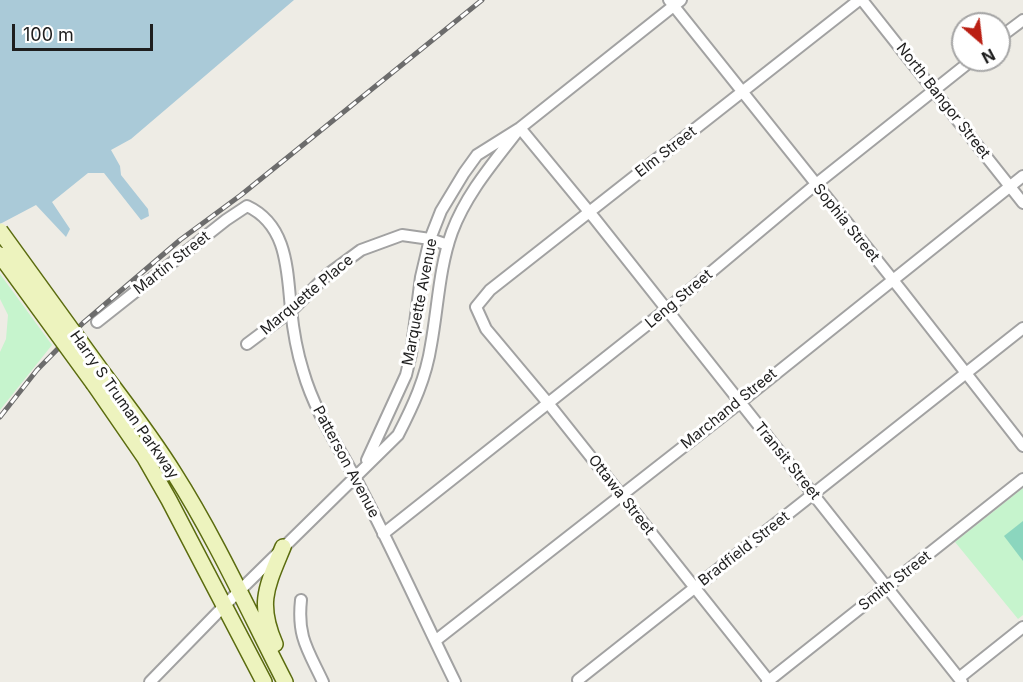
<!DOCTYPE html>
<style>
body{margin:0}
#map{position:relative;width:1023px;height:682px;overflow:hidden;background:#eeece5;font-family:Inter,sans-serif}
canvas{display:block}
.north{position:absolute;left:951px;top:12px;width:60px;height:60px;box-sizing:border-box;background:#fff;border:2px solid #a5a5a5;border-radius:50%;rotate:152deg;font-size:16px;font-weight:700;line-height:24px;text-align:center;color:#1e1e1e}
.north::after{content:'';display:block;margin:auto;width:21px;height:27px;background:#ba1f13;clip-path:polygon(50% 0,100% 100%,50% 72%,0 100%)}
.scale{position:absolute;left:12px;top:24px;width:141px;height:27px;box-sizing:border-box;border:3px solid #1e1e1e;border-top:0;padding-left:8px;font-size:18px;line-height:21px;white-space:nowrap;color:#1e1e1e;-webkit-text-stroke:4px #fff;paint-order:stroke}
</style>
<div id="map">
<canvas width="1023" height="682"></canvas>
<div class="north">N</div>
<div class="scale">100 m</div>
</div>
<script>
const ctx = document.querySelector('canvas').getContext('2d');
ctx.lineJoin = 'round';
function fillPath(path, color) { ctx.fillStyle = color; ctx.fill(path, 'evenodd'); }
function strokePath(path, color, width, dash) { ctx.strokeStyle = color; ctx.lineWidth = width; ctx.lineCap = dash ? 'butt' : 'round'; ctx.setLineDash(dash || []); ctx.stroke(path); }
function drawText(font, color, halo, rows, align = 'center') {
  ctx.font = font + ' Inter,sans-serif'; ctx.lineWidth = 6; ctx.setLineDash([]); ctx.textBaseline = 'middle'; ctx.strokeStyle = halo; ctx.fillStyle = color; for (const [text, x, y, turn = 0] of rows) {
    ctx.save(); ctx.translate(x, y); ctx.rotate((+turn || 0) * Math.PI / 180); ctx.textAlign = isNaN(turn) ? turn : align; if (halo) ctx.strokeText(text, 0, 0); ctx.fillText(text, 0, 0); ctx.restore();
  }
}
const park = new Path2D(`
 M0,274L52,345L0,410V352L6,339L8,315L0,299Z
 M1023,488V615L1018,619L955,542Z`);
const pitch = new Path2D(`
 M1023,521V561L1004,536Z`);
const water = new Path2D(`
 M0,0H294L131,139L111,150L120,166L121,175L148,209L149,216L141,220L104,173H88L52,202L70,229L66,237L36,205L0,224Z`);
const minor = new Path2D(`
 M669,0L901,290L1023,446
 M862,0L1023,203
 M999,38L1023,20
 M520,128L595,219L962,682
 M97,322L226,220L247,206C288,225 287,271 291,309C293,329 297,352 303,371C315,413 339,447 359,485C393,550 423,617 455,682
 M247,344L291,311L327,275L361,250L402,235L430,239L448,245
 M367,460L406,375L411,354L421,277L430,239L441,211L464,173L477,155L520,128L681,0
 M383,534L667,309L815,185L972,60
 M301,600C297,637 308,650 323,682
 M435,641L733,408L1023,176
 M959,678L1023,627
 M578,680L1023,328
 M769,681L548,403L486,329L476,307L490,290L859,0
 M150,682L225,605L398,435C413,406 426,378 431,345C438,307 439,268 452,232C467,192 495,161 520,128
 M767,682L1023,479`);
const secondary = new Path2D(`
 M105,376C129,408 153,439 174,473C216,539 249,612 285,682
 M94,384L145,458L169,500L264,682
 M275,644C257,603 267,586 283,547`);
const rail = new Path2D(`
 M0,417L37,370L83,323L180,240L241,195L482,0`);
const secondaryBridge = new Path2D(`
 M0,231L105,376
 M0,255L94,384`);
const streetNames = [
 ["North Bangor Street",943,101,52],
 ["Elm Street",666,152,-38],
 ["Sophia Street",846,223,51],
 ["Martin Street",172,263,-38],
 ["Marquette Place",307,295,-40],
 ["Leng Street",679,299,-40],
 ["Marquette Avenue",420,302,-79],
 ["Harry S Truman Parkway",124,405,55],
 ["Marchand Street",729,409,-39],
 ["Transit Street",787,461,51],
 ["Patterson Avenue",346,462,62],
 ["Ottawa Street",621,495,52],
 ["Bradfield Street",744,549,-38],
 ["Smith Street",895,581,-38]
];
fillPath(park, '#c6f4cd');
fillPath(pitch, '#8bd6be');
fillPath(water, '#aacad8');
strokePath(minor, '#a2a2a2', 14);
strokePath(secondary, '#5b6c0f', 18);
strokePath(minor, '#fff', 10);
strokePath(secondary, '#edf3be', 15);
strokePath(rail, '#6c6c6c', 5);
strokePath(rail, '#fff', 3, [9]);
strokePath(secondaryBridge, '#5b6c0f', 18, []);
strokePath(secondaryBridge, '#edf3be', 15);
drawText('15px', '#1e1e1e', '#fff', streetNames);
</script>
